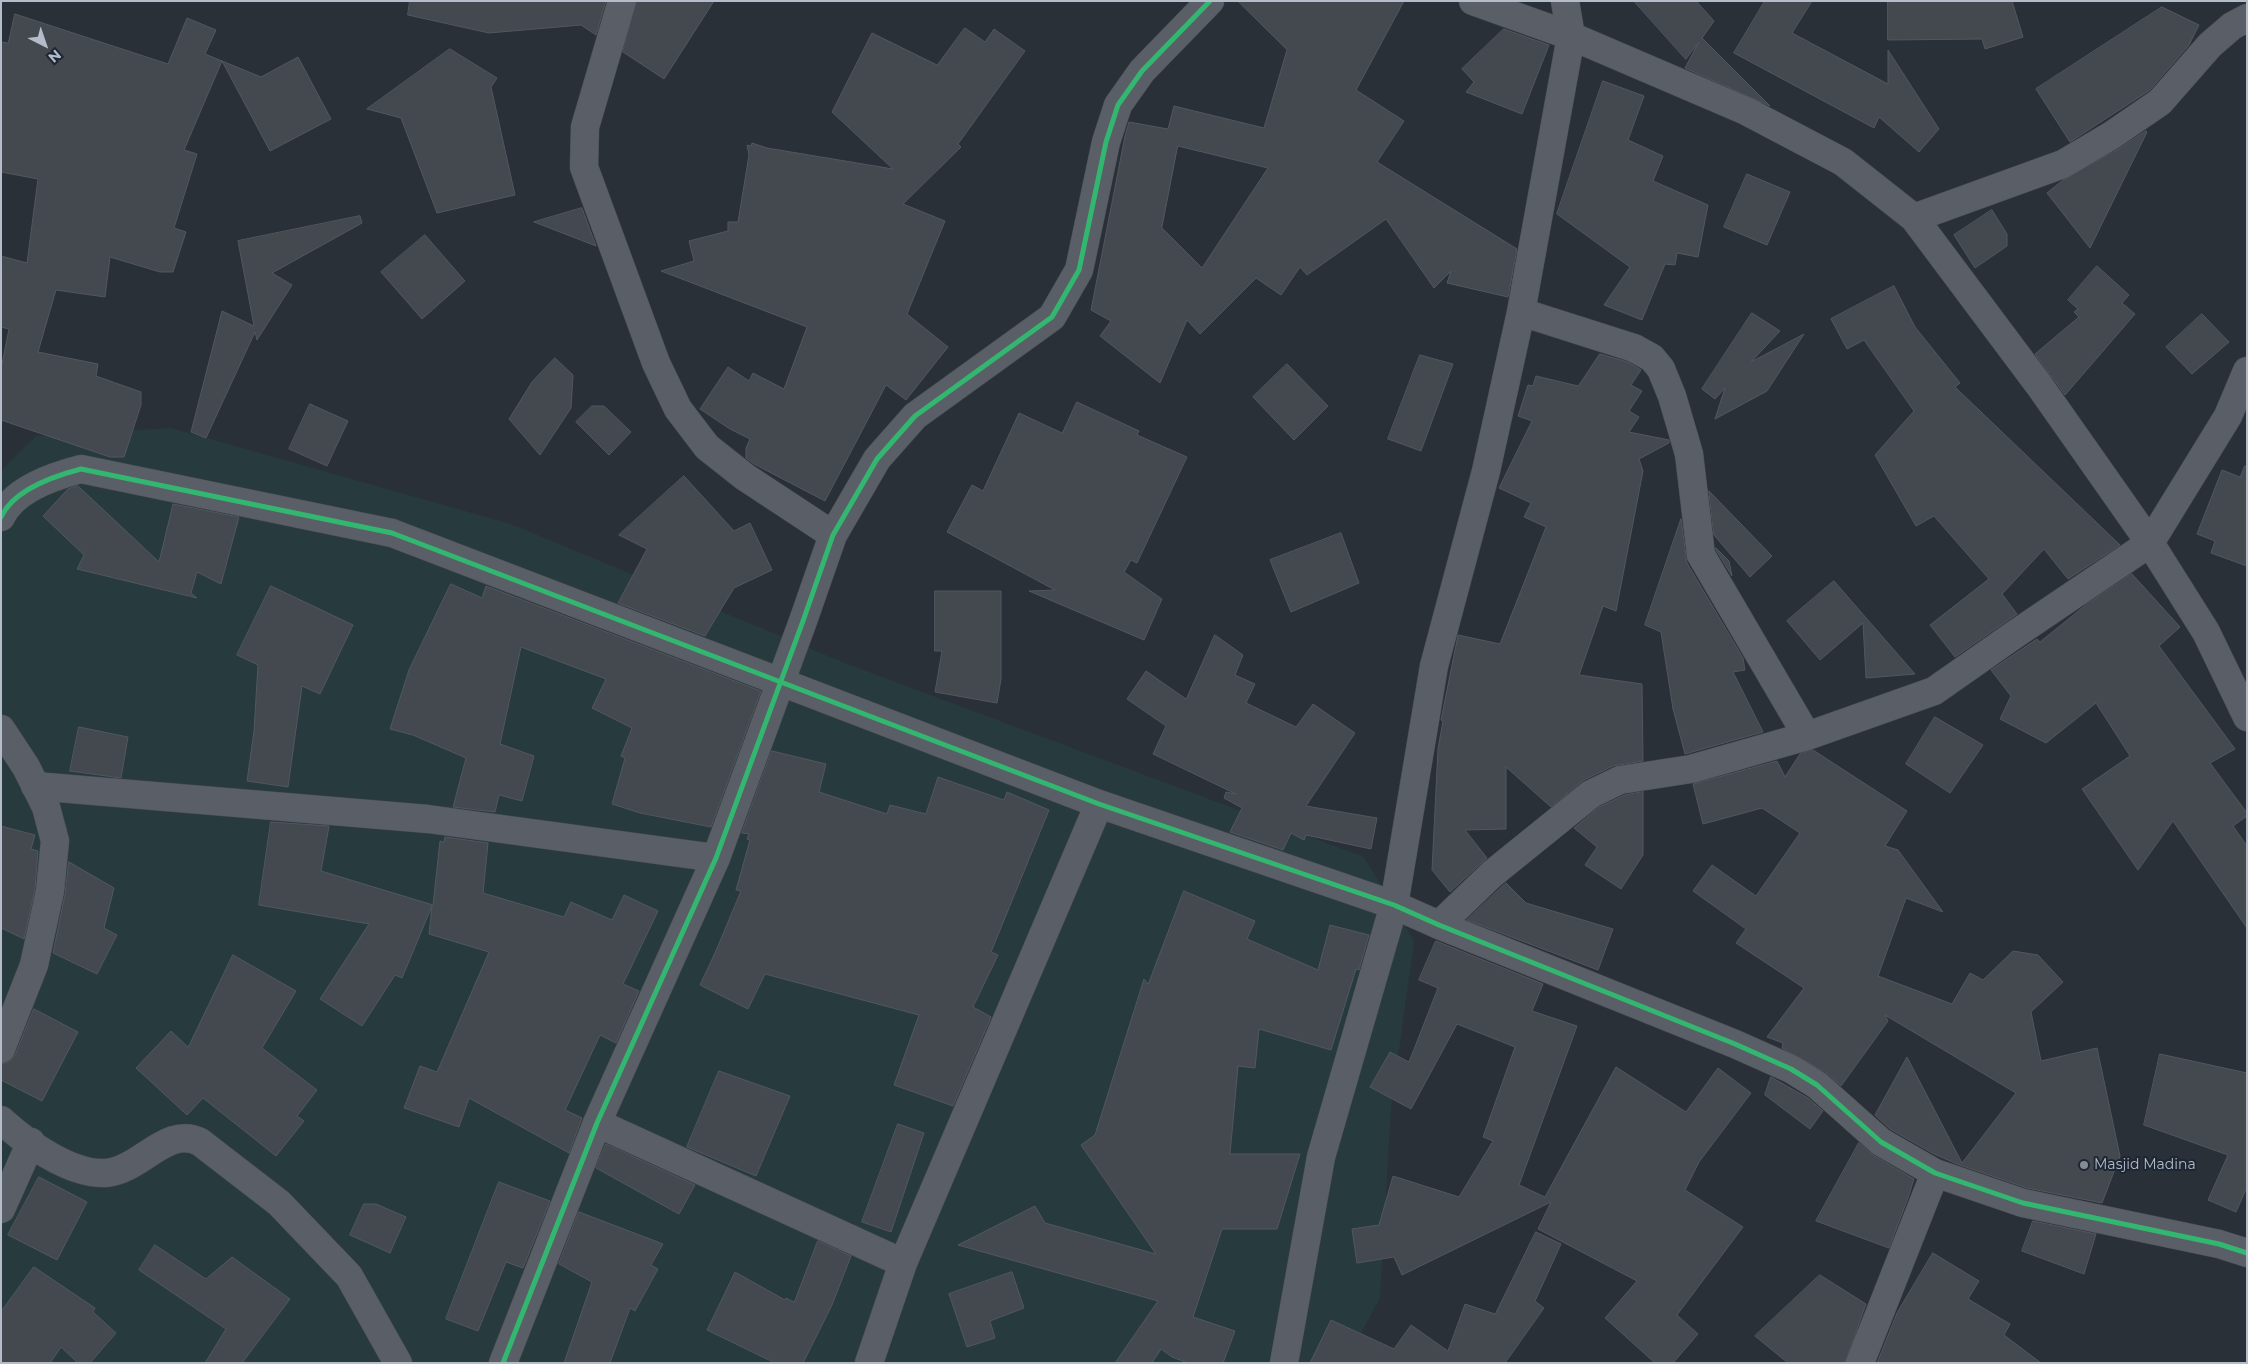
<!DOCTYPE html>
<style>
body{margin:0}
#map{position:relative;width:2248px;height:1364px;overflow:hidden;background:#2a3038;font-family:Montserrat,sans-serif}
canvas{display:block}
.frame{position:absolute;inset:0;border:2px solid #b4bcc9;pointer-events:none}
.north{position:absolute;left:20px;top:20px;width:50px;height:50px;-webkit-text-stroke:4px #1d2633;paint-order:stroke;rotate:139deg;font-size:14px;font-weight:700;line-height:20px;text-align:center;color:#b4bcc9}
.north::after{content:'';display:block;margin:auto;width:18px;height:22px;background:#b4bcc9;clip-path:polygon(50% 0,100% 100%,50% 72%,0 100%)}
</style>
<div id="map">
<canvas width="2248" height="1364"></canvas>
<div class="frame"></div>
<div class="north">N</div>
</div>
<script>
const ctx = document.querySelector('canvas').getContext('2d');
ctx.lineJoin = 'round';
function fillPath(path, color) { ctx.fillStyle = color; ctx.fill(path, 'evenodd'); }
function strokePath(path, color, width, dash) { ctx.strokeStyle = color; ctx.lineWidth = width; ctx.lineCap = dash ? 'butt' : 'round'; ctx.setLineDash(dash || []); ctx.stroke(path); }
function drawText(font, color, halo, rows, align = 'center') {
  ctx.font = font + ' Montserrat,sans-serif'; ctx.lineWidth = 4; ctx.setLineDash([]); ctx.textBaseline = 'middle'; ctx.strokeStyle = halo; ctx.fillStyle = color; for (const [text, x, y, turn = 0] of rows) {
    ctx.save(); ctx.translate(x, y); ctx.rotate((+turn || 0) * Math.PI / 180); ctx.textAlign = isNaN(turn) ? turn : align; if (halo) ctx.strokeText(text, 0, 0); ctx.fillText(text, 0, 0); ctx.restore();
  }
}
const green = new Path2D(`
 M171,428L511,524L845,663L1364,857L1414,941L1391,1109L1380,1298L1345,1363H1V471L36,436Z`);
const building = new Path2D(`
 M410,1H606L596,35L581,25L489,33L408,15Z
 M637,1H714L664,79L623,52Z
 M1238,1H1404L1356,90L1404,121L1377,162L1517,249L1508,297L1447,283L1451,271L1434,288L1386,219L1307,275L1300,267L1281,295L1256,278L1200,334L1187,320L1160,383L1100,336L1111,321L1091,310L1125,136L1129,122L1168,129L1174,106L1264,128L1287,50ZM1178,146L1268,168L1202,268L1162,228Z
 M1634,1H1696L1714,21L1702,38L1770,106L1685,68L1699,42L1686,59Z
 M1765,1H1812L1792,33L1888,84V50L1939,129L1919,152L1879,117L1874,128L1734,53Z
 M1888,1H2012L2023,37L1985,49L1982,39L1888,40Z
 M2162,7L2199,25L2189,45L2150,90L2070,142L2036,89Z
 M15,14L168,64L187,18L216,30L205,54L261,77L298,57L331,119L270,151L222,61L184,150L197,154L174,228L186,232L173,272H160L110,257L105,297L56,290L38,352L98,364L96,376L141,392V405L124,457H110L1,420V369L9,329L1,327V256L27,263L38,179L1,172V42L8,43Z
 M965,28L985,42L994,29L1025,51L958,144L961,147L903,204L945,221L907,314L948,347L906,400L886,385L825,501L754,464L746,458V448L750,439L730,429L700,409L728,367L749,381L753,373L784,389L807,327L661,271L694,261L689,241L728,231V222H738L749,155L747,145L751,146L752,143L767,148L893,169L832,112L872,33L937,65Z
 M1504,29L1549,45L1522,114L1466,92L1474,82L1462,69Z
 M450,49L497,78L491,87L515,195L437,213L401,118L367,109Z
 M1603,81L1644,96L1628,140L1663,156L1653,181L1708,205L1698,257L1677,253L1675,265L1665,264L1642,320L1604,305L1630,267L1557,214Z
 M2146,131L2147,132L2090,248L2047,193L2063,180L2120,148Z
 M1747,174L1790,192L1767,245L1724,227Z
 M582,208L596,246L534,222Z
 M1992,210L2007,234V246L1975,268L1954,235Z
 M360,216L362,223L272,273L292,285L257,340L255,332L206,438L191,432L222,311L254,326L238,241Z
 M425,235L465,281L422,319L381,272Z
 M2097,266L2129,295L2122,303L2135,314L2065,395L2035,354L2079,317L2074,312L2078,309L2068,300Z
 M1894,286L1915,327L1960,383L1955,387L2120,545L2068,579L2044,549L2002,594L2017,614L1955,657L1930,625L1989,579L1934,516L1916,526L1875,455L1914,411L1864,340L1847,349L1831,319Z
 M1752,313L1780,331L1751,362L1804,334L1767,391L1715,419L1725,388L1715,399L1702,389Z
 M2202,314L2229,342L2192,374L2166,347Z
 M1600,354L1628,362L1641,370L1631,385L1642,391L1629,411L1639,417L1629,432L1669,440V443L1639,459L1643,471L1616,611L1603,606L1579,675L1642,684L1643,761L1613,766L1584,780L1551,807L1506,767V829L1465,830L1487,858L1450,892L1432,870L1438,749L1443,721L1441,720L1458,635L1500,644L1546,527L1524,517L1531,503L1499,488L1532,421L1518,416L1528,385L1533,386L1536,376L1578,386Z
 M1420,355L1453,364L1421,451L1388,439Z
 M555,358L573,375L571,408L540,455L509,419L532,382Z
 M1287,364L1328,406L1294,440L1253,397Z
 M1077,402L1139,431L1137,435L1187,457L1137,563L1131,560L1124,572L1162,599L1144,640L1029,591L1055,590L947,532L972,485L983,491L1019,413L1062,433Z
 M310,404L348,421L327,466L289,449Z
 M592,406H604L631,432L609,455L576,422Z
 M2245,466H2247V566L2211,553L2215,541L2197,534L2222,470L2240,477Z
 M684,476L734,531L750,523L772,570L734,588L705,636L618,603L647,549L619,535Z
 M78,486L159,562L173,504L239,517L221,584L197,572L191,593L197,598L77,569L84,555L43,516L68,489Z
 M1709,491L1772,556L1750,577L1714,535Z
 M1681,519L1687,563L1743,658L1745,670L1733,672L1763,732L1685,754L1673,709L1661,632L1645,625Z
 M1341,533L1359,583L1291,612L1270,560Z
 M1716,548L1729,561L1732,576L1716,550Z
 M2132,574L2180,627L2159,646L2235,749L2210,763L2247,813V816L2233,826L2247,846V928L2173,821L2138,870L2082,789L2130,756L2096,703L2046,743L2000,719L2011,696L1991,670L2037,639L2040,642L2087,604Z
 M1834,581L1867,619L1915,674L1866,678L1863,623L1820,660L1787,621Z
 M451,584L482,598L486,586L761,691L711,827L640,813L612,804L625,758L621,756L632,728L592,708L606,679L521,647L500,744L534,756L522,801L499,795L495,812L453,807L466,758L413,735L390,729L409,670Z
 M271,586L353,625L320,694L302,686L288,787L247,781L254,731L258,665L237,655Z
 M935,591H1001V679L997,703L935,692L942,651H935Z
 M1215,635L1243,655L1235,675L1255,684L1246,703L1296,727L1313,704L1355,733L1306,806L1377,818L1371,849L1306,835L1304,840L1291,833L1283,850L1230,832L1242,808L1224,798L1226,792L1236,794L1153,754L1166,726L1127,699L1146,671L1186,699Z
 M1935,717L1983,745L1950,793L1906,764Z
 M79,727L128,737L121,778L70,771Z
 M1813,750L1907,811L1885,846L1898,850L1943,912L1906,898L1878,976L1952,1004L1970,973L1983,980L2013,951L2038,955L2063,982L2031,1012L2041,1061L2097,1048L2120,1156L2102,1203L2027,1188L1957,1164L1934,1154L1890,1129L1875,1115L1907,1057L1962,1163L2016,1093L1885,1015L1888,1021L1841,1086L1825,1072L1782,1048L1783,1043L1767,1037L1804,988L1736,943L1746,929L1693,891L1712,865L1756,896L1800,833L1762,808L1703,824L1693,784L1777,761L1785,777L1800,754Z
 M772,751L826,764L819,792L887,814L890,805L926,814L938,777L1004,800L1007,792L1049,810L991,952L998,955L973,1007L991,1017L953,1106L894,1085L919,1015L765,974L748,1009L700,985L715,953L741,891L736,890L750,840L747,839L749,834L742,833Z
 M1643,792V855L1621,889L1585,865L1597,847L1574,828L1599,807L1625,795Z
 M271,822L329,826L321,871L433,905L440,841L444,842L445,837L488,843L483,893L564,917L571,902L612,920L624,895L658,911L623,984L639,991L616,1043L600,1035L565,1110L582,1118L569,1153L469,1098L459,1127L404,1108L420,1066L437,1072L489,952L429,934L432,906L402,978L395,975L362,1026L320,999L369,924L259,905Z
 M1,826L35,835L31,849L38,851L35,889L24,939L1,928Z
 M69,862L114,888L104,928L117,935L97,974L53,953L65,894Z
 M1506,883L1526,903L1613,929L1598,970L1467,920Z
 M1184,891L1255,921L1247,939L1318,970L1330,925L1369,935L1359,970L1356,969L1331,1050L1259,1029L1255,1068L1238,1066L1230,1154H1300L1277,1229H1222L1193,1317L1235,1331L1223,1363H1188L1172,1357L1161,1349L1152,1363H1115L1158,1301L958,1245L1035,1206L1045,1223L1156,1254L1081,1145L1095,1135L1144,979L1148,984Z
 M1436,941L1543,984L1532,1011L1577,1026L1519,1185L1545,1197L1616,1067L1686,1112L1718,1068L1751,1093L1699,1162L1685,1190L1743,1227L1677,1315L1698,1334L1673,1363H1655L1605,1318L1637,1281L1538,1229L1551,1202L1402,1275L1394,1257L1357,1263L1352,1229L1379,1225L1393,1176L1459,1197L1493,1141L1483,1137L1515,1047L1457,1024L1411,1109L1370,1087L1390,1052L1409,1062L1438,988L1419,980Z
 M233,955L296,991L262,1048L317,1090L297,1116L304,1121L276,1156L203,1098L187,1115L136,1068L171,1031L188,1047Z
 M34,1009L78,1032L42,1101L1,1080V1064L10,1061L15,1055Z
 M2160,1054L2247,1073V1187L2236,1212L2208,1200L2228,1155L2144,1125Z
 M719,1071L790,1096L756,1176L687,1147Z
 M1771,1077L1808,1098L1823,1111L1810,1129L1765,1095Z
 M898,1124L924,1133L891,1232L862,1222Z
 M1859,1143L1873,1155L1914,1179L1908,1198L1889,1248L1816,1221Z
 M606,1144L695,1185L679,1214L596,1168Z
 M39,1177L87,1202L57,1260L8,1235Z
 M499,1182L550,1201L523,1268L506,1262L478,1331L446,1319Z
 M364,1204H376L406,1217L390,1253L350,1235Z
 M579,1212L663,1244L651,1265L658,1269L635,1311L630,1308L610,1363H564L592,1282L559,1264Z
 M2033,1221L2096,1234L2084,1274L2022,1251Z
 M1536,1232L1561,1244L1535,1301L1544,1308L1505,1363H1310L1331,1320L1394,1349L1411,1325L1448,1351L1465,1304L1495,1314Z
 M818,1241L851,1256L832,1305L803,1363H775L707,1330L735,1272L785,1300L786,1298L794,1302Z
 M155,1245L206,1279L232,1257L290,1299L242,1363H205L226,1329L139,1270Z
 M1933,1253L1979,1281L1968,1299L2010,1324L2004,1335L2041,1363H1877L1897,1313Z
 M34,1267L95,1308L93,1312L116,1333L90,1363H78L61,1347L50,1363H1V1312Z
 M1012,1272L1024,1308L990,1321L995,1338L967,1347L949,1294Z
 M1820,1275L1866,1304L1845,1363H1788L1755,1336Z`);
const street = new Path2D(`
 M622,1L585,127L584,167L656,363L678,409L707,447L745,477L833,535
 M1473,1L1571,36L1746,111L1843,162L1914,218L2039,385L2150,543L2206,632L2247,717
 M1914,218L2063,164L2112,135L2160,102L2210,45L2232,26L2247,18
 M1521,312L1634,348L1652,358L1661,369L1672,396L1689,454L1701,555L1807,736
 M1,517C14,489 54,476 81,469L392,533L1099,804L1394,905L1439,925L1735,1044L1791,1069L1817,1085L1881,1142L1935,1173L2023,1203L2219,1244L2247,1253
 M1,729L26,767L46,807L55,841L50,891L34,965L1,1049
 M35,786L428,819L716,858
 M1439,925L1492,874L1591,794L1620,780L1691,769L1807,736L1934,691L2014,635L2150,543L2228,416L2247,371
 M1,1120C26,1143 71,1175 106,1173C141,1170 167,1125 200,1142L279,1203L349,1276L398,1363
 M597,1123L903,1263
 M1,1209L31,1142
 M503,1363L597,1123L716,858L803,621L833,535L877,459L915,416L1052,317L1079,270L1106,142L1118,105L1142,71L1210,1
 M869,1363L903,1263L1099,804
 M1284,1363L1321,1157L1394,905L1434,666L1486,471L1521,312L1571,36L1565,1
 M1860,1363L1935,1173`);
const cycleway = new Path2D(`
 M1,517C14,489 54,476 81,469L392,533L1099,804L1394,905L1439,925L1735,1044L1791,1069L1817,1085L1881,1142L1935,1173L2023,1203L2219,1244L2247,1253
 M503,1363L597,1123L716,858L803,621L833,535L877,459L915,416L1052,317L1079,270L1106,142L1118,105L1142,71L1210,1`);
const markers = [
 [2084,1165,5,"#848b96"]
];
const poiNames = [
 ["Masjid Madina",2094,1165]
];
fillPath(green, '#273a3e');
fillPath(building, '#444950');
strokePath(building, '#52575f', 1);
strokePath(street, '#484c53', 29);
strokePath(street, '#5a5e66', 28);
strokePath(cycleway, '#33b770', 5);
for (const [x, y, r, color] of markers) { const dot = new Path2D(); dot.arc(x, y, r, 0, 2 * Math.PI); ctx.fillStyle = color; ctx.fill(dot); strokePath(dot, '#1d2633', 2); }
drawText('14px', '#b4bcc9', '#1d2633', poiNames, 'left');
</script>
